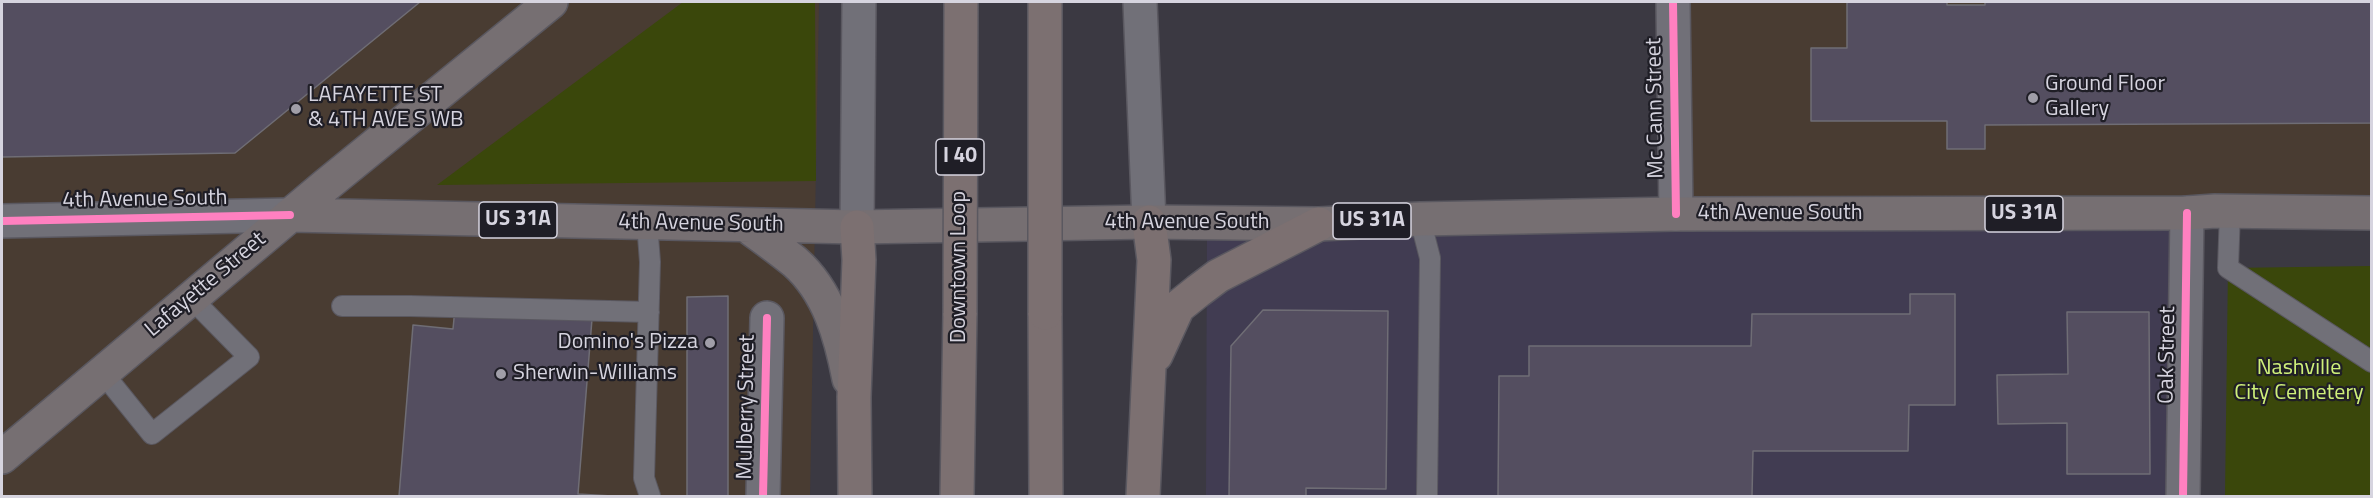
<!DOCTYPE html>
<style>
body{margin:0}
#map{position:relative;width:2373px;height:498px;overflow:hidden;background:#3b3942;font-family:"Titillium Web",sans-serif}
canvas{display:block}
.frame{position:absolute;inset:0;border:3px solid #d6d4df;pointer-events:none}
</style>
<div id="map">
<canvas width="2373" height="498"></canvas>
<div class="frame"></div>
</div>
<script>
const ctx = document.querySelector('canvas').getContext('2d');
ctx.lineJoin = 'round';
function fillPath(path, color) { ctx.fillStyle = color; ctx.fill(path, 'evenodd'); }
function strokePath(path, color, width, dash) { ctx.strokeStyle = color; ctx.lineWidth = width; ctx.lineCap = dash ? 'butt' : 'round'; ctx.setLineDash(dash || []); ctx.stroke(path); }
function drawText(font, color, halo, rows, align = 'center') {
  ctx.font = font + ' "Titillium Web",sans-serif'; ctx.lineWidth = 4.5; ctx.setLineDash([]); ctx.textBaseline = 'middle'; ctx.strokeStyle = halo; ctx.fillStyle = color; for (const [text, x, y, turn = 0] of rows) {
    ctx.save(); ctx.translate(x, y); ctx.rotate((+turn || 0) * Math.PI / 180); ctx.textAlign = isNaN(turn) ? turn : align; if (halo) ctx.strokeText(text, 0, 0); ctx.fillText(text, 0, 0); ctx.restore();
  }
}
const commercial = new Path2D(`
 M2,2H819L810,496H2Z
 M1673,2H2371V213L1676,214Z`);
const built = new Path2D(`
 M2187,213L2183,496H1206L1207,223Z`);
const green = new Path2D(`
 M683,2H815L816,181L437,185Z
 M2371,266V496H2225L2228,268Z`);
const building = new Path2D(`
 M2,2H420L235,153L2,157Z
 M1847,2H1947V5H1985V2H2372V123L1985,125V149H1947V121H1811V48H1847Z
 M1910,294H1955V405H1909L1908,451H1753L1752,496H1498L1499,376H1529V346H1751L1752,314H1910Z
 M728,296V496H687V297Z
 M455,308L592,319L578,494L612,496H399L413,325L453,329Z
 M1263,310L1388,311L1386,489L1306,488V496H1229L1231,346Z
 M2067,312H2149L2150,474H2067V423L1998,424L1997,375L2068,374Z`);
const lane = new Path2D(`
 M2230,211L2228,268L2372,362
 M1420,219L1430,258L1427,496
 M647,223L650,262L644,478L650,496
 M342,306H410L649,312
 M102,372L152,434L249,357L191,298`);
const street = new Path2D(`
 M1673,2L1676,214
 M763,496L767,318`);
const secondary = new Path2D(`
 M1140,2L1149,222
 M2,221L290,215
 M857,227L859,2
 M2183,496L2187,213`);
const primary = new Path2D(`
 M290,215L857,227L1149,222L1319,224L1420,219L1676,214L2187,213L2215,211L2372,213
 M746,225C762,237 779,249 795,262C829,292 841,337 849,379
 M2,457L325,186L551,2`);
const highway = new Path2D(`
 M1045,313L1046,496
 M1156,355L1178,307L1198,291L1218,276L1319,224
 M855,496L854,397L859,260L857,227
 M957,496L960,313
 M1143,496L1154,260L1149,222`);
const highwayBridge = new Path2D(`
 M960,313L961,2
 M1045,313V2`);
const cycleway = new Path2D(`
 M1673,2L1676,214
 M2,221L290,215
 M763,496L767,318
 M2183,496L2187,213`);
const markers = [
 [2033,98,6,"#a09ea8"],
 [296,109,6,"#a09ea8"],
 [710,343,6,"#a09ea8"],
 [501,374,6,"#a09ea8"]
];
const shields = [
 [960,157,48],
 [2024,214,78],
 [518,220,78],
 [1372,221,78]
];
const shieldNames = [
 ["I 40",960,157],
 ["US 31A",2024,214],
 ["US 31A",518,220],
 ["US 31A",1372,221]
];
const poiNames = [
 ["Ground Floor",2045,85],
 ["Gallery",2045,110],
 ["LAFAYETTE ST",308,96],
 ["& 4TH AVE S WB",308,121],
 ["Domino's Pizza",698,343,"right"],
 ["Sherwin-Williams",513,374]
];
const streetNames = [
 ["Mc Cann Street",1656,108,-91],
 ["4th Avenue South",145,200,-1],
 ["4th Avenue South",1780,214],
 ["4th Avenue South",1187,223],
 ["4th Avenue South",701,224,1],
 ["Downtown Loop",960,267,-90],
 ["Lafayette Street",206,285,-40],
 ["Oak Street",2168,355,-89],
 ["Mulberry Street",747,407,-89]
];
const parkNames = [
 ["Nashville",2299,369],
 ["City Cemetery",2299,394]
];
fillPath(commercial, '#493c32');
fillPath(built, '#413c52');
fillPath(green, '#3a470b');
fillPath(building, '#544e60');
strokePath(building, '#6f6d75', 1.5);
strokePath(lane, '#5a5860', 22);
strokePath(street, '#5a5860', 36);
strokePath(secondary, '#5a5860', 36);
strokePath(primary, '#5a5860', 36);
strokePath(highway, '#5a5860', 36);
strokePath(lane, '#717078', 20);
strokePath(street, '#717078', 33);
strokePath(secondary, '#717078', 33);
strokePath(primary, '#766f72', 33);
strokePath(highway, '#7c7071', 33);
strokePath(highwayBridge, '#5a5860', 36, []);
strokePath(highwayBridge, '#7c7071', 33);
strokePath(cycleway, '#ff80c0', 8);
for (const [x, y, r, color] of markers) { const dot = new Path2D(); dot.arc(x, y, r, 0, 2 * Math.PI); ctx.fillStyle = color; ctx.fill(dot); strokePath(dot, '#1f1e26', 2); }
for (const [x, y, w] of shields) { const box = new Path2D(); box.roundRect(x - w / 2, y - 18, w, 36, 4.5); ctx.fillStyle = '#1f1e26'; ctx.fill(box); strokePath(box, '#d6d4df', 1.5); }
drawText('bold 21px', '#d6d4df', null, shieldNames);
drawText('22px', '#d6d4df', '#1f1e26', poiNames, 'left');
drawText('22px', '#d6d4df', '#1f1e26', streetNames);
drawText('22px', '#cff07a', '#1f1e26', parkNames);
</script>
